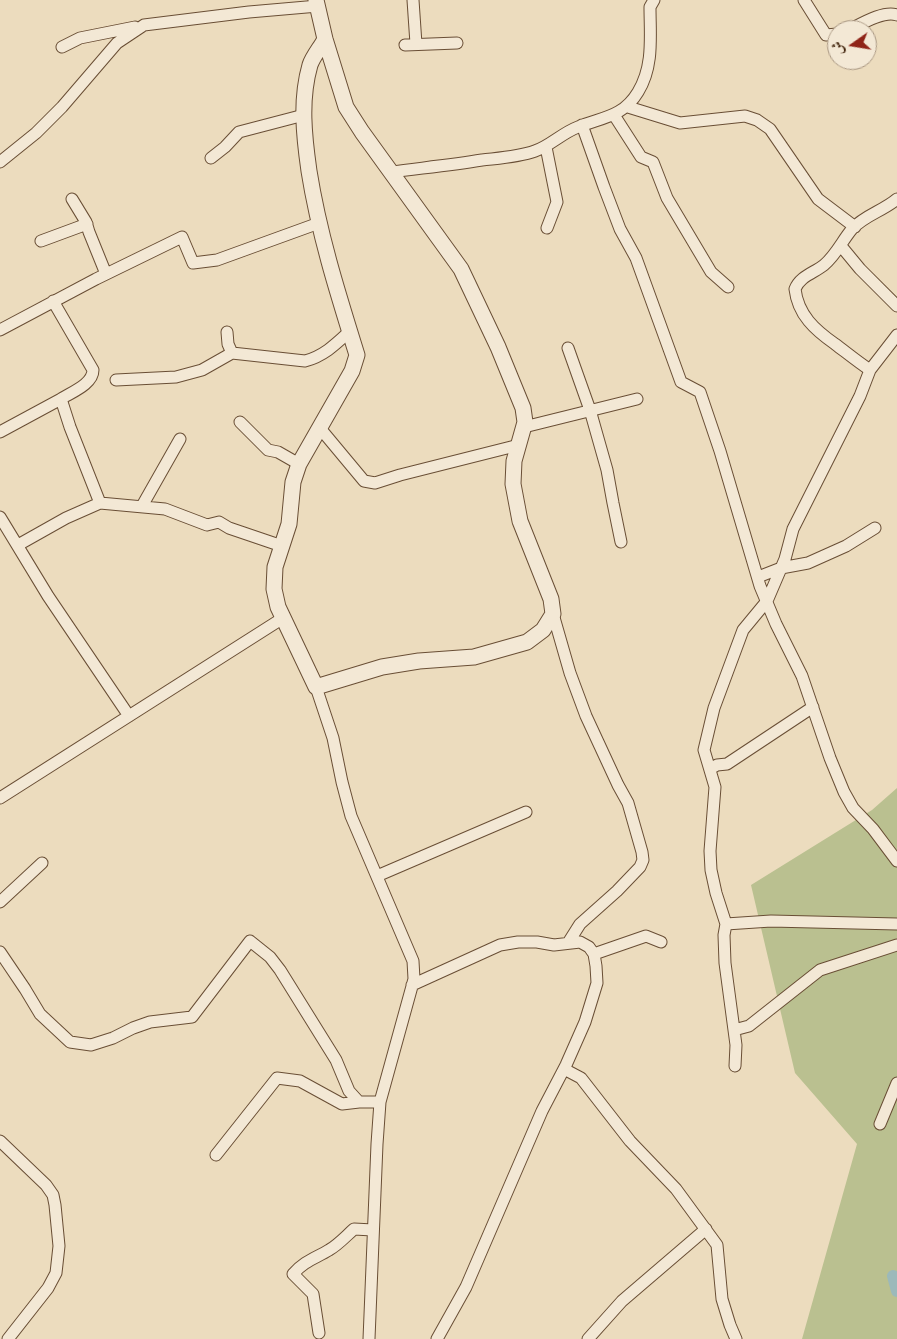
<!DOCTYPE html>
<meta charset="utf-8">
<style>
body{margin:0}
#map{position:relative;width:897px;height:1339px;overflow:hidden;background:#ecdcbe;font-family:"IM FELL Double Pica",Amiri,serif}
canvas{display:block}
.north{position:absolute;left:827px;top:20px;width:50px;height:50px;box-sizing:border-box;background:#f3e8d5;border:1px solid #aa9883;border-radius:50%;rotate:257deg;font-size:14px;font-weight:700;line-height:20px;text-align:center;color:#3d1f07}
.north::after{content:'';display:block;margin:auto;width:18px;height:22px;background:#8f2418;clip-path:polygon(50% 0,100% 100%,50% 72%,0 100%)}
</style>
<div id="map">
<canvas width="897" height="1339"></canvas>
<div class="north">ش</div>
</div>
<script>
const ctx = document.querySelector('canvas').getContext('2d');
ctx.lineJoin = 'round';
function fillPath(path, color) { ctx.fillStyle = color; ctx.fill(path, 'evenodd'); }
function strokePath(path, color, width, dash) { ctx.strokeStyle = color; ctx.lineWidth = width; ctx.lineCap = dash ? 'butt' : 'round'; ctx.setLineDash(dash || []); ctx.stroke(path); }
const green = new Path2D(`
 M897,788V1339H802L857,1144L795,1073L751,885L872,810Z`);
const canal = new Path2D(`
 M893,1276L897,1291`);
const minor = new Path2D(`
 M413,0L416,44
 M804,0L826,35L837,34
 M849,30C861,24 884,10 897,15
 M405,45L457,43
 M62,47L80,38L135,27
 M628,107L680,123L745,116L757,120L770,129L818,199L855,227
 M614,115L641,157L653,162L667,198L711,272L728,287
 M582,125L604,187L620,229L636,258L681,382L700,392L720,451L760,586L776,624L802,676L830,758L844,792L853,808L873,829L897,861
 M546,147L557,202L547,228
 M211,158L225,147L239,132L304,115
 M0,162L36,133L62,107L117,43L144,25L249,12L318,6
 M391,172C421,168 452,165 482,160C499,158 518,157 535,151C550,146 562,133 578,127C603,117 623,117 638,92C654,66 650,36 650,7L654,0
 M72,199L86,222L89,232L106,274
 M41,241L87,224
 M841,246L860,269L897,306
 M53,301L93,370C93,384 72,392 61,399L70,427L100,503
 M0,330L96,279L182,237L193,263L217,260L319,223
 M227,332L228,344L232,353
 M568,348L590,410L607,470L613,503L621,542
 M870,370C858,362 847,353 835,344C815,330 798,315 795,289C800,276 814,273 824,265C836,255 842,241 852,229C865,215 883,211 897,199
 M116,380L176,377L202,370L232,353L305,361C324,356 336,344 350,331
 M240,422L268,450L278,452L299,464
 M319,427L364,481L375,483L400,475L519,445
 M524,427L637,399
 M0,432L61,399
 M142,506L180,439
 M0,517L48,596L129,716
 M18,545L66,518L100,503L165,509L207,525L219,522L229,528L282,546
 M758,577L781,568L808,563L846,546L875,528
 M553,614L570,673L586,716L618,785L628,803L642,852L643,860L640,867L617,891L580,924L568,943
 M316,687L333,738L342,782L351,816L413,961L414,979L380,1102L377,1144L369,1339
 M710,769L717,765L727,764L813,707
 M0,798L283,618
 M377,876L526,812
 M0,902L42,863
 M726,924L771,921L897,924
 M0,952L25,989L40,1014L70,1042L91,1045L113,1038L133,1028L150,1022L192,1017L250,941L270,957L280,970L336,1060L349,1091L359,1102H380
 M594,954L646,936L661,942
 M412,985L500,945L518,942H537L554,945L580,942L589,947L594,954L596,966L597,983L585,1022L566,1065L542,1111L466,1287L437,1339
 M734,1030L749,1026L820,970L897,945
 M735,1066L736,1045L725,963L724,935L726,924L716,893L711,870L710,851L715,787L704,750L714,708L743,630L767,601L785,559L793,529L860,396L870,370L897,335
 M564,1069L581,1078L630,1141L676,1189L717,1245L722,1299L730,1325L736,1339
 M880,1124L897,1083
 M0,1141L46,1185L53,1195L55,1205L59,1246L56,1273L48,1288L8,1339
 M216,1155L277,1078L300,1081L342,1104L359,1102
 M319,1333L313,1294L293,1274C304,1261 316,1258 329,1250C338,1245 346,1236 354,1229L373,1230
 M588,1339L622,1301L706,1229`);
const tertiary = new Path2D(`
 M316,0L325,39L346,107L362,132L461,269L498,347L523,408L525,422L514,461L513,484L520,521L551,599L553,614L543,630L527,642L474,657L419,661L382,667L316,687L278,607L274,589L275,567L289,524L293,482L299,464L352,371L357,355C338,294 319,234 309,171C304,136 300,100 310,65C313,56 321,47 325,39`);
fillPath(green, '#bac090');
strokePath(canal, '#9cb9ba', 12);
strokePath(minor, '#694e35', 13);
strokePath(tertiary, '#694e35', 17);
strokePath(minor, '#f3e8d5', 11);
strokePath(tertiary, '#f3e8d5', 15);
</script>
